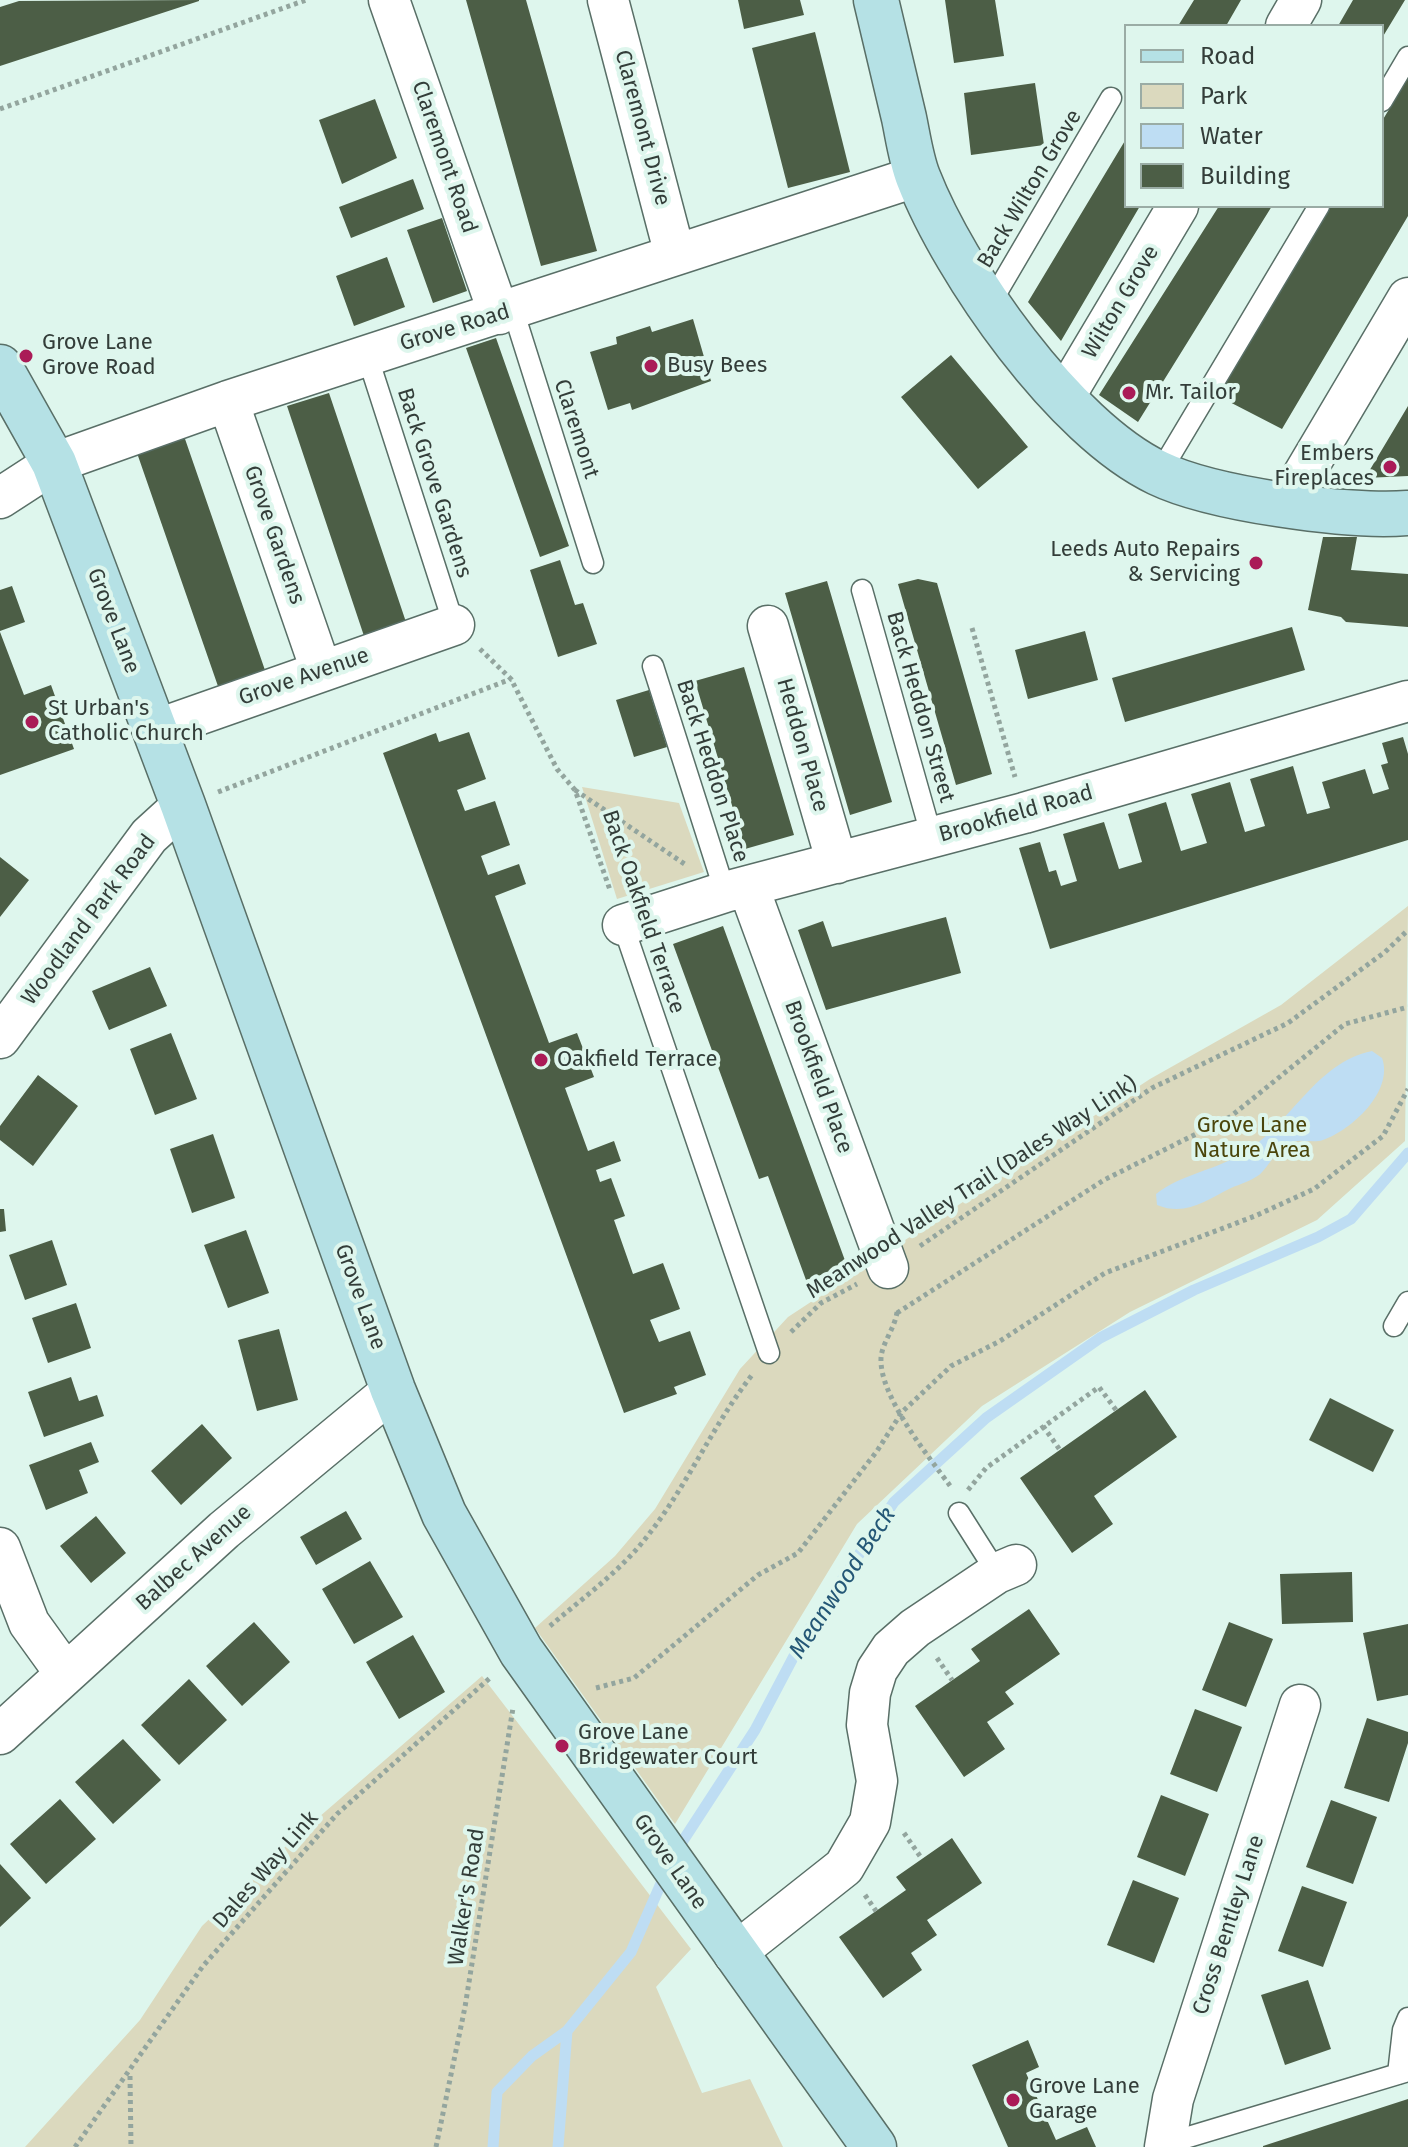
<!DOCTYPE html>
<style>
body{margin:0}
#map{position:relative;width:1408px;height:2147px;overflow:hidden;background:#def6ed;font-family:"Fira Sans",sans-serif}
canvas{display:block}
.legend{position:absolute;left:1124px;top:24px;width:260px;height:184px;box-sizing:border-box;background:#def6ed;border:2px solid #9aaca5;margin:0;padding:10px 14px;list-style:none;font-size:24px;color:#333d39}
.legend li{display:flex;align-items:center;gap:16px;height:40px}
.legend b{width:40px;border:2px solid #9aaca5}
</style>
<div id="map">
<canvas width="1408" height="2147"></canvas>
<ul class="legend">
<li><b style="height:10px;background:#b5e1e5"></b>Road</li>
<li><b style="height:22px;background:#dbd9be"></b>Park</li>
<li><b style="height:22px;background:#beddf3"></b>Water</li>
<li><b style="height:22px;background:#4c5e46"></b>Building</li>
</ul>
</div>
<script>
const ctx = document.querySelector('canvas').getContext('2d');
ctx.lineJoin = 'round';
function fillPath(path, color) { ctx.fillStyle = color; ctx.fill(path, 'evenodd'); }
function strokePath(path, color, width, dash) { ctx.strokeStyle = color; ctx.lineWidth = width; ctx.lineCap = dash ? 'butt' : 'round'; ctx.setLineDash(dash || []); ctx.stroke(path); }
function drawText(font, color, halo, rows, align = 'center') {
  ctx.font = font + ' "Fira Sans",sans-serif'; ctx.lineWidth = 8; ctx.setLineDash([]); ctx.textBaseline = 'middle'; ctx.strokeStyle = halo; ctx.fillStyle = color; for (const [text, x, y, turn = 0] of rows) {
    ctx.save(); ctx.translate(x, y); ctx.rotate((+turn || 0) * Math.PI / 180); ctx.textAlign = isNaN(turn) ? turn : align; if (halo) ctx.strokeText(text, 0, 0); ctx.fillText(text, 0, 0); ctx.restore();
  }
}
const green = new Path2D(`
 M582,787L679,803L704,872L617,899Z
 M1408,906L1405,1141L1317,1220L1130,1312L982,1406L857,1524L675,1824L535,1628L615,1556L655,1509L740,1369L788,1317L1150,1079L1281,1005Z
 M482,1676L691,1949L656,1987L702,2093L750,2079L783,2147H25L140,2020L202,1926L289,1843Z`);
const water = new Path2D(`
 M1372,1051L1382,1058C1394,1091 1352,1130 1323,1140C1311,1144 1299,1137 1287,1144C1276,1149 1269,1167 1259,1175C1251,1181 1240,1184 1231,1188C1206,1200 1186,1217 1157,1205L1156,1194C1181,1174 1217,1170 1245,1152C1292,1123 1315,1063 1372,1051Z`);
const stream = new Path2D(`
 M675,1853L755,1730L804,1637L894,1502L986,1418L1100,1338L1194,1290L1318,1237L1351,1219L1408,1153
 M493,2147L497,2092L532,2056L567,2031L631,1952L666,1872
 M558,2147L567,2031`);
const building = new Path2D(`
 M199,0V1L0,66V7L19,1Z
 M466,0H526L597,251L541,266Z
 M738,0H800L804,15L744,29Z
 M945,0H995L1004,56L954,63Z
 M1194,0H1241L1226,26H1178Z
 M1353,0H1405L1382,38V26H1338Z
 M815,32L850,172L788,188L752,48Z
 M1408,78V216L1282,429L1218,396L1331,206H1382V121Z
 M1035,83L1044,145L971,155L964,93Z
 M375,99L397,158L342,184L319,120Z
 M1126,139V206H1140L1061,341L1028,302Z
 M413,179L424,209L351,238L339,207Z
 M1219,206H1272L1138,422L1099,395Z
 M442,218L467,291L433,303L407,230Z
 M387,257L405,307L354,326L336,276Z
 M693,319L711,381L632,410L630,403L608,410L590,352L617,344L616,337L650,326L652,332Z
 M496,338L569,546L540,557L466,348Z
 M951,355L1028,447L978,489L901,397Z
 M329,393L407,625L365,639L287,406Z
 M1408,406V476L1365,478Z
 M184,436L267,676L220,692L137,453Z
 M1323,537H1357L1351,570L1408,574V627L1346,622L1341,617L1308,610Z
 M560,560L575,605L583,603L597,644L558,657L530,570Z
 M918,579L937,583L992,774L956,785L898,584Z
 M827,581L892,802L850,815L785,593Z
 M12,586L25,622L0,631V590Z
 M1292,627L1305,670L1125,722L1112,678Z
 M1085,631L1098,680L1028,699L1015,650Z
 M0,632L24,695L51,685L74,749L0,775Z
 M744,667L794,835L745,849L695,681Z
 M649,690L667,747L634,757L616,700Z
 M469,732L486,779L457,790L465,811L495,801L510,845L481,856L488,875L519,864L526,884L495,896L549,1043L577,1033L594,1077L565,1088L588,1151L614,1141L621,1161L596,1170L600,1182L611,1178L625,1216L614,1220L633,1274L663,1263L680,1309L650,1320L659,1342L690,1331L706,1375L674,1387L677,1394L624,1413L383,753L436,733L439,742Z
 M1403,737L1408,754V840L1050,949L1019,848L1040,842L1049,872L1056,870L1061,886L1077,881L1063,834L1104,822L1119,869L1142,862L1128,814L1166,802L1181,851L1207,843L1191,794L1230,782L1245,832L1265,826L1250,779L1293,766L1307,814L1330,808L1322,782L1365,769L1373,794L1389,789L1381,765L1388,763L1382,743Z
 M0,857L29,880L0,917Z
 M946,917L961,973L826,1010L798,930L823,921L832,947Z
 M723,926L847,1266L806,1280L768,1176L759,1179L673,944Z
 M150,967L167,1006L109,1030L92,991Z
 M171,1033L197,1099L155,1115L130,1049Z
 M38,1075L78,1106L33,1166L0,1140V1126Z
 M213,1134L235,1198L192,1213L170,1149Z
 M0,1209H4L6,1231L0,1232Z
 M246,1230L269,1293L228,1308L204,1245Z
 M52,1240L67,1285L25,1300L9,1255Z
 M76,1303L91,1348L48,1363L32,1318Z
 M279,1329L298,1400L257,1411L238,1340Z
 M71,1377L79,1401L97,1395L104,1416L44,1437L28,1392Z
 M1145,1390L1177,1437L1094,1496L1113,1524L1072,1553L1020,1478Z
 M1330,1398L1394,1430L1373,1472L1309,1440Z
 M202,1424L232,1458L181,1505L151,1471Z
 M91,1442L99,1462L79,1470L88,1493L46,1510L29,1465Z
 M346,1511L362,1539L316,1565L300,1537Z
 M96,1516L126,1553L91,1583L60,1546Z
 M370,1561L403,1617L354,1644L322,1589Z
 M1352,1572L1353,1622L1282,1624L1280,1574Z
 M1029,1609L1060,1654L1005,1692L1014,1704L987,1722L1005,1749L964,1777L915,1706L980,1661L971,1649Z
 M254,1622L290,1662L242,1706L206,1666Z
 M1229,1622L1273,1639L1246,1707L1202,1690Z
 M1408,1624V1695L1377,1701L1363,1633Z
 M413,1635L445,1692L399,1719L366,1662Z
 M189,1679L227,1720L179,1765L141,1725Z
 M1195,1709L1242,1727L1217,1792L1170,1774Z
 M1367,1718L1408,1732V1743L1389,1802L1344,1788Z
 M123,1739L161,1780L113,1824L75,1782Z
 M1161,1795L1209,1814L1185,1876L1137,1857Z
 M60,1799L96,1839L46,1884L10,1844Z
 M1331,1800L1377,1817L1353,1884L1306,1867Z
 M952,1838L982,1883L927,1920L937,1935L911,1953L922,1970L883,1998L839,1937L906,1890L896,1877Z
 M0,1864L31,1898L0,1927Z
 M1133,1880L1179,1898L1154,1963L1107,1945Z
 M1302,1886L1347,1902L1323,1967L1278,1951Z
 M1308,1980L1331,2049L1285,2065L1261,1995Z
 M1028,2040L1039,2067L1026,2073L1056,2140L1087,2127L1096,2147H1008L972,2065Z
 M1408,2099V2147H1263V2146Z`);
const path = new Path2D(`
 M0,109L306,0
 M972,628L1015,777
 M480,649L511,679L557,769L575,790L610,890
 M575,790L686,865
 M218,792L511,679
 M920,1246L1152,1088L1288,1023L1385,952L1408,930
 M897,1312C895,1328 882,1343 881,1358C879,1396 929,1457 951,1487
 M897,1313L1104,1180L1230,1117L1345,1024L1408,1007
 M791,1332L821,1303L857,1284
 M1043,1426L1060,1450
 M968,1490L986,1468L1099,1387L1116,1410
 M550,1626C584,1597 622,1570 649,1534C688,1484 713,1425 752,1375
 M937,1658L952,1680
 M596,1688L634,1678L758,1575L798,1553L877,1451L902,1412L951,1366L1000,1341L1105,1273L1255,1216L1314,1189L1383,1136L1408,1089
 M904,1833L922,1859
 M865,1895L876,1911
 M130,2076L131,2147
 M75,2147L203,1966L337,1814L491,1677
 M436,2147L465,2007L513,1708`);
const service = new Path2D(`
 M1382,101L1408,57
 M990,304L1111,98
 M513,310L593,563
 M367,355L454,625
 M1159,474L1319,206
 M862,590L932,838
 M653,666L725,892
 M623,925L769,1353
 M1394,1326L1408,1302
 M959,1513L997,1573
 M1398,2074L1403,2030L1408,2018
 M1165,2144L1408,2071`);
const minor = new Path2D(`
 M389,0L499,314
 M608,0L675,255
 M1286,26L1301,0
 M1063,399L1178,206
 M228,401L321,670
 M0,498L54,463L228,401L918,176
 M1286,504L1408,298
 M768,626L837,863
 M155,730L454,625
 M748,886L888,1268
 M623,925L725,892L1024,813L1408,701
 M0,1038L149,836L183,805
 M0,1548L29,1623L65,1673
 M0,1734L224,1530L393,1390
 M734,1954L844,1867L870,1822L877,1781L867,1725L870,1693L877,1670L891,1649L915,1628L997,1573L1016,1565
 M1165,2147L1173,2099L1300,1705`);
const secondary = new Path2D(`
 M876,0C885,39 895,79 904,118C908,137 911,159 918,177C955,272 1065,429 1158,473C1212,499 1348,518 1408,513
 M0,367L54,463L183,805L393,1390L444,1514L521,1651L874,2147`);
const markers = [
 [26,356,8,"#aa1b57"],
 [651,366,8,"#aa1b57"],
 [1129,393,8,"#aa1b57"],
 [1390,467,8,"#aa1b57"],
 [1256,563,8,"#aa1b57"],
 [32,722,8,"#aa1b57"],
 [541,1060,8,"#aa1b57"],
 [562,1746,8,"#aa1b57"],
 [1013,2100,8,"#aa1b57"]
];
const streetNames = [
 ["Claremont Drive",642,128,75],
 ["Claremont Road",444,157,71],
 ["Back Wilton Grove",1030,189,-59],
 ["Wilton Grove",1121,302,-59],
 ["Grove Road",455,328,-17],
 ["Claremont",576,429,72],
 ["Back Grove Gardens",434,483,72],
 ["Grove Gardens",274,535,71],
 ["Grove Lane",113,621,69],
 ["Grove Avenue",304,677,-19],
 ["Back Heddon Street",920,707,74],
 ["Heddon Place",802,745,74],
 ["Back Heddon Place",712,771,72],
 ["Brookfield Road",1016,814,-16],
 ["Back Oakfield Terrace",643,912,71],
 ["Woodland Park Road",89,920,-53],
 ["Brookfield Place",818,1077,70],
 ["Meanwood Valley Trail (Dales Way Link)",972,1188,-33],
 ["Grove Lane",360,1297,70],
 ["Balbec Avenue",194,1558,-42],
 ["Grove Lane",670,1862,55],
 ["Dales Way Link",266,1870,-49],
 ["Walker's Road",467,1897,-81],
 ["Cross Bentley Lane",1229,1925,-72]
];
const poiNames = [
 ["Grove Lane",42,343],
 ["Grove Road",42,368],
 ["Busy Bees",667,366],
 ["Mr. Tailor",1145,393],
 ["Embers",1374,454,"right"],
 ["Fireplaces",1374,479,"right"],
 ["Leeds Auto Repairs",1240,550,"right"],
 ["& Servicing",1240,575,"right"],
 ["St Urban's",48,709],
 ["Catholic Church",48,734],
 ["Oakfield Terrace",557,1060],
 ["Grove Lane",578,1733],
 ["Bridgewater Court",578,1758],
 ["Grove Lane",1029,2087],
 ["Garage",1029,2112]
];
const parkNames = [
 ["Grove Lane",1252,1126],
 ["Nature Area",1252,1151]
];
const waterNames = [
 ["Meanwood Beck",843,1583,-57]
];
fillPath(green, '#dbd9be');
fillPath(water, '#beddf3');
strokePath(stream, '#beddf3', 11);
fillPath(building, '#4c5e46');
strokePath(service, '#596f67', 23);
strokePath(minor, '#596f67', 43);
strokePath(secondary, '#596f67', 47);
strokePath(path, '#93a59e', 5, [4, 4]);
strokePath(service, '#fff', 20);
strokePath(minor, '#fff', 40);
strokePath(secondary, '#b5e1e5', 44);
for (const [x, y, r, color] of markers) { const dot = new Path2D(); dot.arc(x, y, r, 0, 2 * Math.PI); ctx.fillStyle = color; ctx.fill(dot); strokePath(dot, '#def6ed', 3); }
drawText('22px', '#333d39', '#def6ed', streetNames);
drawText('22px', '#333d39', '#def6ed', poiNames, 'left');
drawText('22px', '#4b450b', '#def6ed', parkNames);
drawText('italic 24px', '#245776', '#def6ed', waterNames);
</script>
